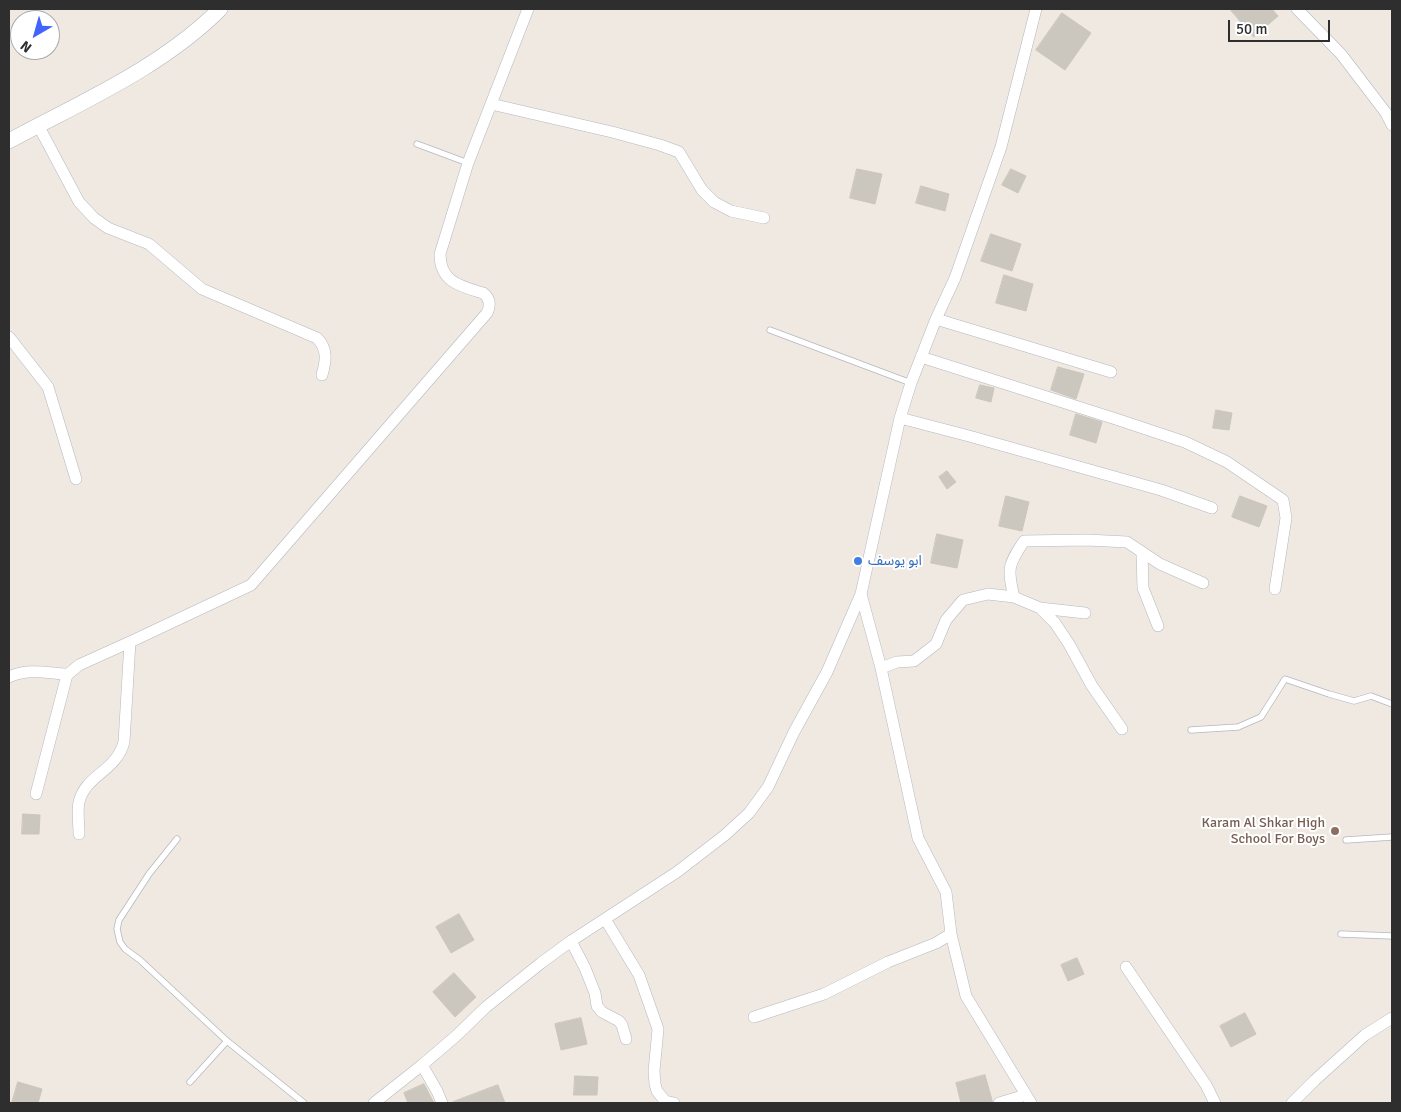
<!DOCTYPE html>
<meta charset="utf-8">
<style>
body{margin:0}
#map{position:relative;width:1401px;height:1112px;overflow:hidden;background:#efe9e1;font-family:Signika,sans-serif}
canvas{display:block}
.frame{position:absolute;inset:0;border:10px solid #2e2e2e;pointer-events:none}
.north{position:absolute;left:10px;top:10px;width:50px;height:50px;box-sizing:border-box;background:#fff;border:1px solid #ababab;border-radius:50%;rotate:218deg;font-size:14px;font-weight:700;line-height:20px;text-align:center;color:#2e2e2e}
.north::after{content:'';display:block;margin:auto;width:18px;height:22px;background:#4264fb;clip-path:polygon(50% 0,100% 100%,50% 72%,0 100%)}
.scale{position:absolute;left:1228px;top:20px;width:102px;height:22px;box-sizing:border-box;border:2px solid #2e2e2e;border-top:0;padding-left:6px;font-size:15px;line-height:18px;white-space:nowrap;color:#2e2e2e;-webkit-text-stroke:4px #fff;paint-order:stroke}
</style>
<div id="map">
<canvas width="1401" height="1112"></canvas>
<div class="frame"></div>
<div class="north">N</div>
<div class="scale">50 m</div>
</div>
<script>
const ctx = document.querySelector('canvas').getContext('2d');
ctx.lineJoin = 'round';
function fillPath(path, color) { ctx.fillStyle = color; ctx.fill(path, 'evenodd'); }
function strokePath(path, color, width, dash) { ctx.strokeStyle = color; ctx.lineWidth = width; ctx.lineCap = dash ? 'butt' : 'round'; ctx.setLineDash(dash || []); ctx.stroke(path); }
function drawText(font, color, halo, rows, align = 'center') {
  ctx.font = font + ' Signika,"Noto Sans Arabic",sans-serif'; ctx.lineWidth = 4; ctx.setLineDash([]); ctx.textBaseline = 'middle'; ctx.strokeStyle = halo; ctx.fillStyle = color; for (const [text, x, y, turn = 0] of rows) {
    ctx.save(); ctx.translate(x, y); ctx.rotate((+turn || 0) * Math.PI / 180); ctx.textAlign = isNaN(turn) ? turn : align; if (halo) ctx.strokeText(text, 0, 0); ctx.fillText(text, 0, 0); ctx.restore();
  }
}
const building = new Path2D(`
 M1230,9H1272L1278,16L1254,37Z
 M1062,13L1091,33L1065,70L1036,50Z
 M857,169L882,174L875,204L850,198Z
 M1011,169L1026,176L1018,193L1002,185Z
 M921,186L949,194L945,211L916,203Z
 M991,234L1021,244L1012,271L981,261Z
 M1004,275L1033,284L1026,311L996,303Z
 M1058,367L1084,374L1076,399L1051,390Z
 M980,385L994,388L991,402L976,398Z
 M1216,410L1232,413L1229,430L1213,428Z
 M1076,414L1102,422L1096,443L1070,435Z
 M947,471L956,482L947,489L939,477Z
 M1006,496L1029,502L1022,531L999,526Z
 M1240,496L1267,506L1259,527L1232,517Z
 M937,534L963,540L957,568L931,563Z
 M23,814L40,815L39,834H22Z
 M459,914L474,940L451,953L436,927Z
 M1077,958L1084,974L1068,981L1061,965Z
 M454,973L476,997L455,1017L433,992Z
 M1245,1013L1256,1034L1231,1047L1220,1026Z
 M581,1018L587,1044L561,1050L555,1024Z
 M985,1075L992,1100V1103H961L956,1083Z
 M575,1076L598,1077L597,1095H574Z
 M18,1082L42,1089L38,1103H12Z
 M424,1084L434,1103H408L404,1093Z
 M498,1085L505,1103H453V1102Z`);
const lane = new Path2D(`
 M417,144L468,163
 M770,330L911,383
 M1191,730L1238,727L1261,717L1285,679L1329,694L1354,701L1371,696L1392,704
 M177,839L149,874L119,920L117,929L120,942L125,949L140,960L227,1041L304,1103
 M1346,840L1392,837
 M1341,934L1392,936
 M190,1082L227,1041`);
const street = new Path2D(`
 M1297,9L1341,54L1386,113L1392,125
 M491,104L612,132L660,145L679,152L702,190L714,202L731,211L764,218
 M38,125L79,202L94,218L108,228L149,244L202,289L317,338C328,349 326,361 322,375
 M936,319L1111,372
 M9,337L48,387L76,479
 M921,357L1116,419L1185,442L1227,462L1283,500L1286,518L1275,589
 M900,418L969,436L1161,490L1212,508
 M1142,553L1143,588L1158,626
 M1014,597C1007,569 1008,565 1024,541L1087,540L1127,542L1160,564L1203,583
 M1040,608L1085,613
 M881,668L897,662L914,661L936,644L946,620L963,600L988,594L1014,597L1040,608L1055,623L1069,644L1092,686L1122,729
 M9,677C28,668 47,673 67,674
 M36,794L67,675L79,665L130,642L251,585L487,313C491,305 490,298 483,293C460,286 440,282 440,254L468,163L528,9
 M79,834C79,824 77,811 79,802C86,774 116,772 124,742L130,642
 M605,919L639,975L658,1029L654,1071L655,1084L657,1091L665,1101L674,1103
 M571,941L585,968L595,993L597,1006L602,1012L619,1021L622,1025L626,1039
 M1126,967L1206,1085L1215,1103
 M754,1017L824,994L888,962L936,943L951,934
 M422,1065L437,1091L442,1103
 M374,1103L422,1065L456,1036L486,1007L541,963L571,941L677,872L725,835L749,813L768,787L794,732L827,672L861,594
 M999,1103L1026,1095
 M1031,1103L966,996L951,934L946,892L918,838L881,668L861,594L900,418L911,383L936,319L955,278L1001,147L1036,9
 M1292,1103L1315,1080L1365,1035L1392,1018`);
const secondary = new Path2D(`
 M9,141C81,102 161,68 220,9`);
const markers = [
 [858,561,5,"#3f7fe0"],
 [1335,831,5,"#8d6e63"]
];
const shopNames = [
 ["ابو يوسف",868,561]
];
const educationNames = [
 ["Karam Al Shkar High",1325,823],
 ["School For Boys",1325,839]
];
fillPath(building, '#cbc7bf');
strokePath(building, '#cbc5ba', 1);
strokePath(lane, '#b4b7c1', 7);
strokePath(street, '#b4b7c1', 12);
strokePath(secondary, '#b4b7c1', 16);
strokePath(lane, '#fff', 5.5);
strokePath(street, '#fff', 11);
strokePath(secondary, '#fff', 15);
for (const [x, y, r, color] of markers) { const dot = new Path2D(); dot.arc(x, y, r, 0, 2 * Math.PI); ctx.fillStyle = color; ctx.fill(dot); strokePath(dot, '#fff', 2); }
drawText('14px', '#366cbe', '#fff', shopNames, 'left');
drawText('14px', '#785e54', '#fff', educationNames, 'right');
</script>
